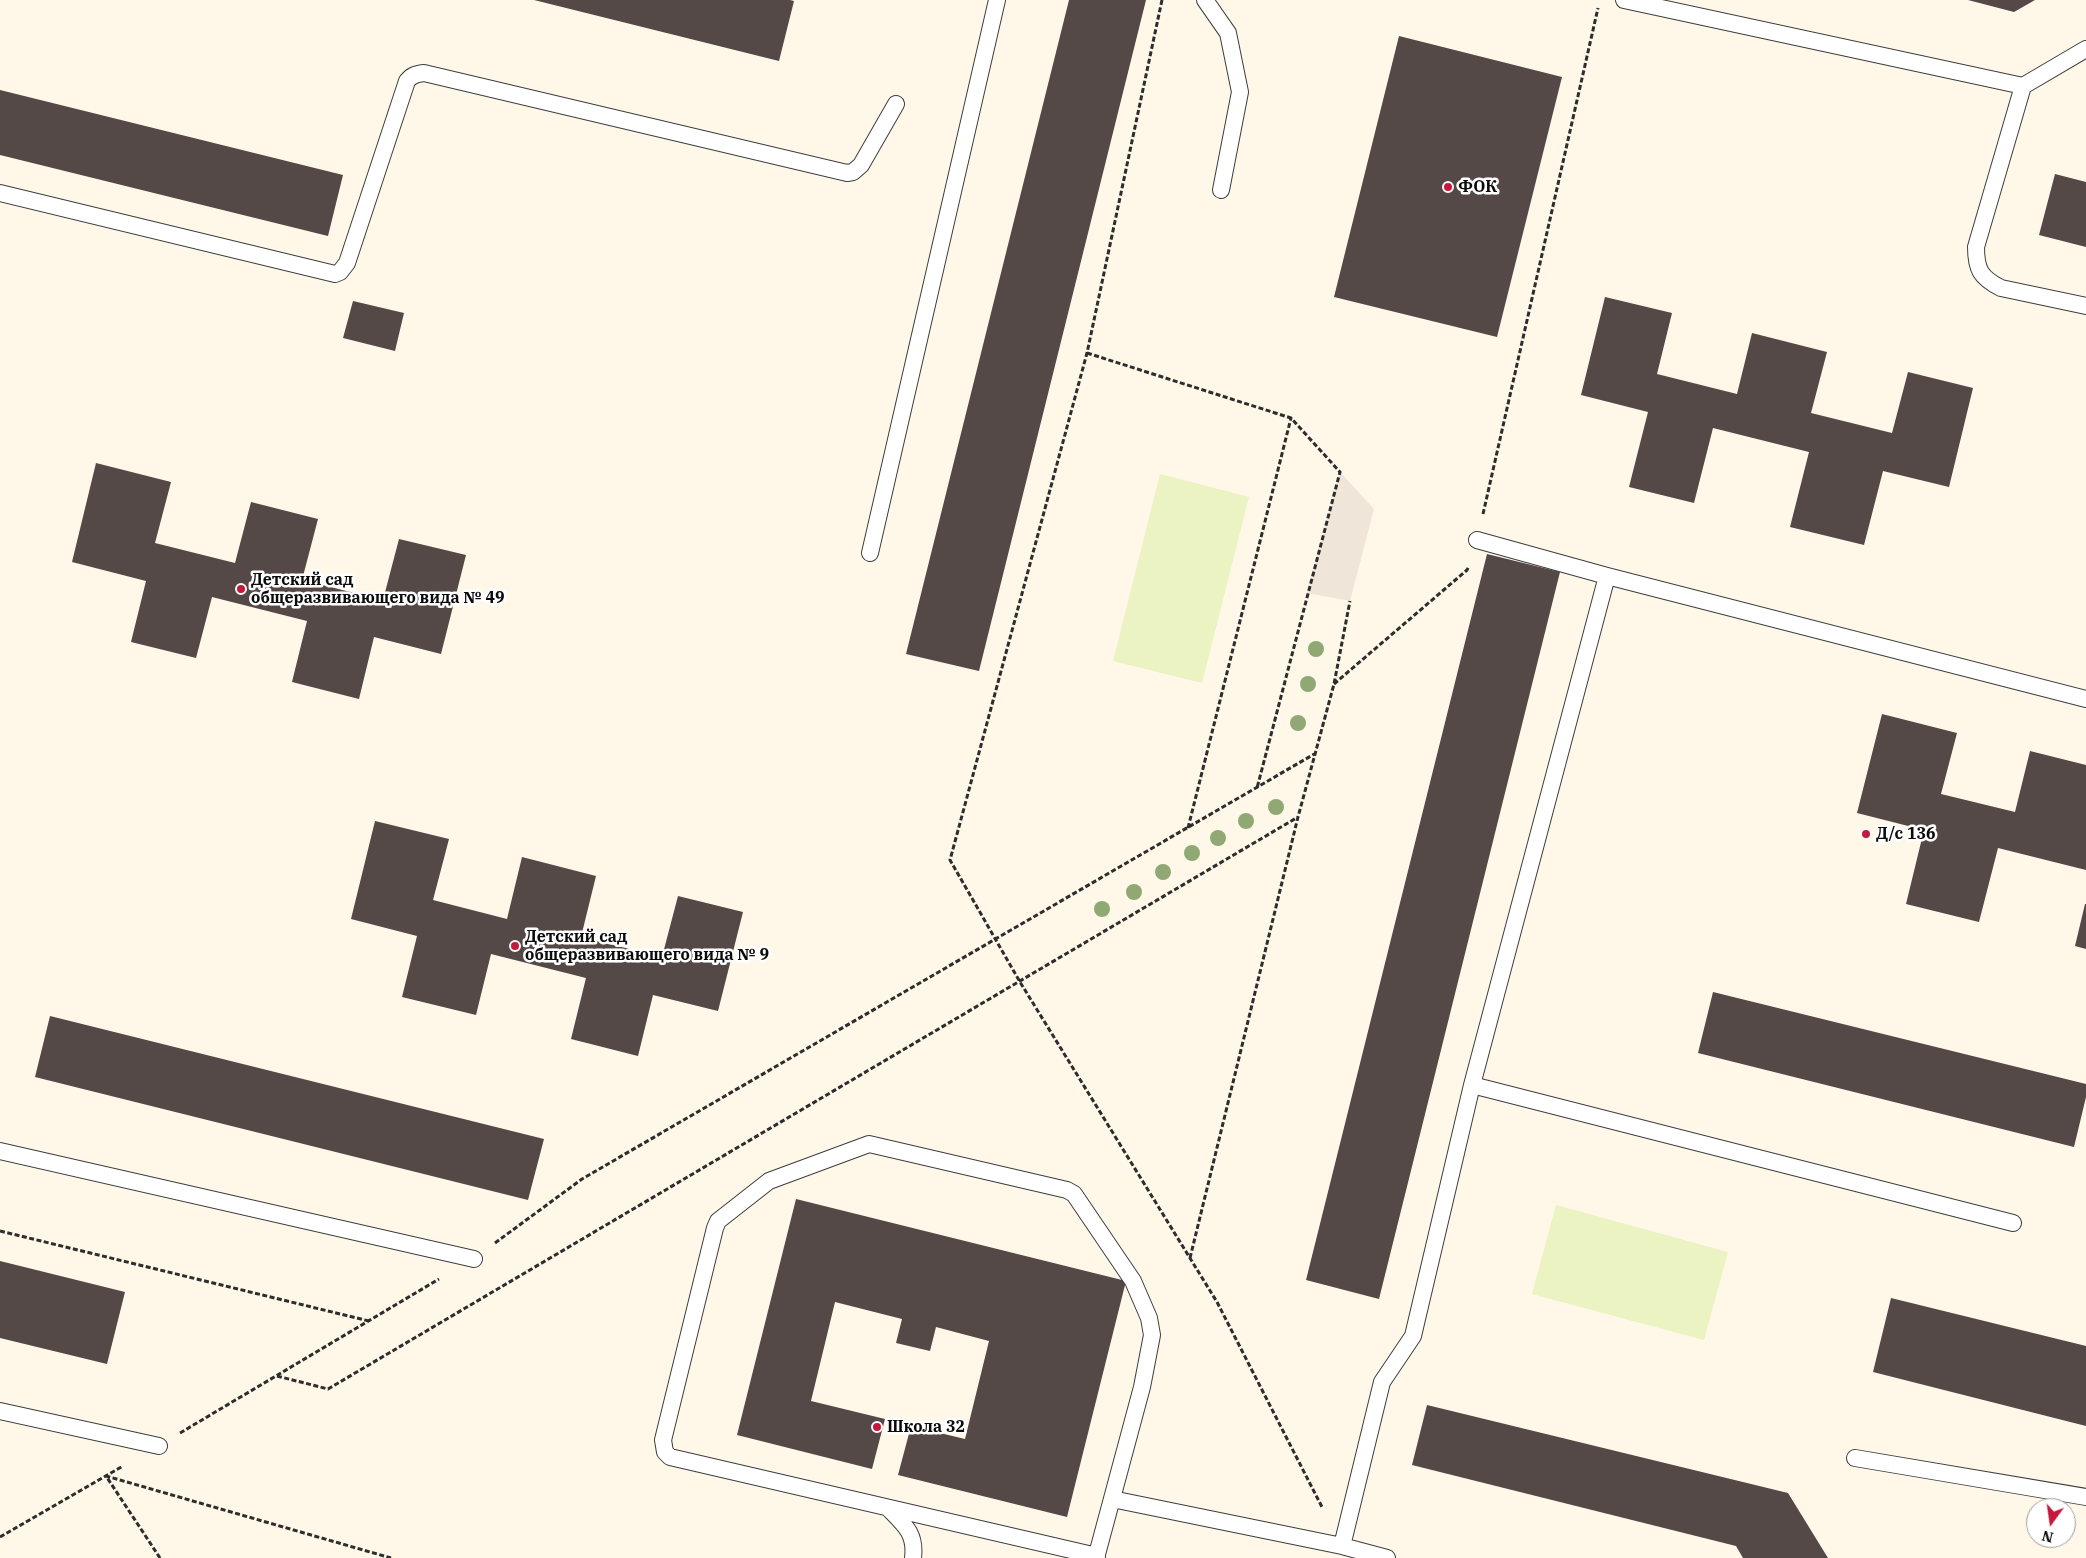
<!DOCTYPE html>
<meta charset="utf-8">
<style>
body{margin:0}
#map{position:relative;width:2086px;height:1558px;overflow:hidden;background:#fff7e8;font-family:"IBM Plex Serif",serif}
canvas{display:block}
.north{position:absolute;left:2026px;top:1498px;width:50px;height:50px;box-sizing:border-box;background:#fff;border:1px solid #9d9d9d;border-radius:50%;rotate:194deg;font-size:14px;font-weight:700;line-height:20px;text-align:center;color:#0b0b0b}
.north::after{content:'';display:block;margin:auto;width:18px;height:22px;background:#c6173c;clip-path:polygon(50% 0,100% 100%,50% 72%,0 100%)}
</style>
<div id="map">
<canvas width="2086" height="1558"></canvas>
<div class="north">N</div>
</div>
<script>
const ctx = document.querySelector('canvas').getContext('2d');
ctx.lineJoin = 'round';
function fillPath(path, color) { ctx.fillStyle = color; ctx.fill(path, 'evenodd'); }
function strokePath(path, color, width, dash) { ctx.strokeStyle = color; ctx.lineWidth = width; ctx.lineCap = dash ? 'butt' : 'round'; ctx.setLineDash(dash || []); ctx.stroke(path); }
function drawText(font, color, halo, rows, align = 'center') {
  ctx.font = font + ' "IBM Plex Serif",serif'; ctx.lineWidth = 5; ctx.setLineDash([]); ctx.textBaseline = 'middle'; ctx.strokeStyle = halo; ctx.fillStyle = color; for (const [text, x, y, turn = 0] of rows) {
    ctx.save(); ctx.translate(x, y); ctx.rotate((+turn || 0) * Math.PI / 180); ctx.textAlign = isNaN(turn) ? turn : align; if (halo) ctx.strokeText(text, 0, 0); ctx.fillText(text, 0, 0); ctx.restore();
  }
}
const pitch = new Path2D(`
 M1160,474L1249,497L1202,683L1113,661Z
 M1556,1205L1728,1252L1704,1340L1532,1294Z`);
const plaza = new Path2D(`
 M1340,472L1374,509L1350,601L1307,593Z`);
const building = new Path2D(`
 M534,0H790L794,1L779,61Z
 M1069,0H1146L979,671L906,654Z
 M1968,0H2035L2014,12Z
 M1399,36L1562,77L1497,337L1334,297Z
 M0,90L343,175L328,236L0,155Z
 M2055,174L2086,182V247L2039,235Z
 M1605,297L1672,313L1657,374L1737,394L1752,333L1827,352L1811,413L1892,433L1908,372L1973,388L1949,487L1883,471L1864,545L1790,527L1809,452L1713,428L1694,503L1629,487L1648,412L1581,395Z
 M353,301L404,313L395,351L343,338Z
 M96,463L171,482L155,543L235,563L251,502L318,519L302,580L383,600L399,539L466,555L441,654L374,637L359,699L292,682L307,621L212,597L196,658L131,642L146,581L72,562Z
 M1487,554L1560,572L1379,1299L1306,1280Z
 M1882,714L1957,733L1941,794L2015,812L2030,751L2086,765V870L1998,848L1979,922L1906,904L1924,830L1857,813Z
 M375,821L449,839L433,900L507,919L522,857L596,876L581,937L662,957L678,896L743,912L718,1011L653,995L638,1056L571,1039L586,978L491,954L476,1015L402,997L417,936L351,919Z
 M2085,904H2086V949L2075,946Z
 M1713,992L2086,1084V1097L2074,1147L1698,1053Z
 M50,1016L544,1139L528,1200L35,1077Z
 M796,1199L1126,1281L1067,1517L898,1475L911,1426L965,1439L989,1341L936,1327L930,1351L896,1343L902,1319L835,1302L811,1401L885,1419L872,1469L737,1435Z
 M0,1261L125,1292L107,1364L0,1338Z
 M1891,1298L2086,1346V1426L1873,1372Z
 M1427,1405L1788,1493L1828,1558H1743L1736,1546L1412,1465Z`);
const path = new Path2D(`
 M1162,0L1087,353L950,860L1020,982L1217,1302L1323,1509
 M1087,353L1291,418L1340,472L1257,788
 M1483,514L1598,8
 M1334,684L1467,570L1469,566
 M1188,828L1291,418
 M0,1231L369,1321
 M495,1243L582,1179L1316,753
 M1190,1258L1298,817L1334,684L1350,601
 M277,1376L328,1389L1298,817
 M180,1433L439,1279
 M0,1537L123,1466
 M160,1558L106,1476L391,1558`);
const service = new Path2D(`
 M1205,0L1228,33L1240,92L1221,190
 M1624,0L2023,86L2086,49
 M2023,86L1976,247C1976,270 1981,278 2001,288L2086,306
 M0,193L335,274L340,272L347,263L407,81C412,75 416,74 424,73L847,173L853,172L861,165L896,104
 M1477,540L1607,576L2086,699
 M870,553L997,0
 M1472,1085L2013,1223
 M0,1151L474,1259
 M0,1411L159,1446
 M1855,1458L2086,1497
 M1112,1499L1342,1546
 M889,1509C905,1525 916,1534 913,1558
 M1096,1558L1142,1387L1152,1335L1149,1318L1133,1281L1074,1194L1067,1190L869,1144L769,1181L718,1221L715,1228L663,1440L665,1452L670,1457L1097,1556
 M1387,1558L1342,1546L1382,1382L1413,1336L1472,1085L1607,576`);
const trees = [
 [1316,649],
 [1308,684],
 [1298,723],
 [1276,807],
 [1246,821],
 [1218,838],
 [1192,853],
 [1163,872],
 [1134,892],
 [1102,909]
];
const markers = [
 [1448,187,5,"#c6173c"],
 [241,589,5,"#c6173c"],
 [1866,834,5,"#c6173c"],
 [515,946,5,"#c6173c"],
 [877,1427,5,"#c6173c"]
];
const poiNames = [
 ["ФОК",1458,187],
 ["Детский сад",251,580],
 ["общеразвивающего вида № 49",251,598],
 ["Д/с 136",1876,834],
 ["Детский сад",525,937],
 ["общеразвивающего вида № 9",525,955],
 ["Школа 32",887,1427]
];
fillPath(pitch, '#eaf3c1');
fillPath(plaza, '#efe5d8');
fillPath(building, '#544946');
strokePath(service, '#3e3e3e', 18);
strokePath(path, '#2d2d2d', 3, [5, 2.5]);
strokePath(service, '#fff', 16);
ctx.fillStyle = '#8fa874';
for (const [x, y] of trees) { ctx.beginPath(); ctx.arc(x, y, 8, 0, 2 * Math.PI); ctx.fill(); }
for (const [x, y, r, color] of markers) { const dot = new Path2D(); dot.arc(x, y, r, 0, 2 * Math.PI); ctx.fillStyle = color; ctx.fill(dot); strokePath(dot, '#fff', 2); }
drawText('bold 16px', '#0b0b0b', '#fff', poiNames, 'left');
</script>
